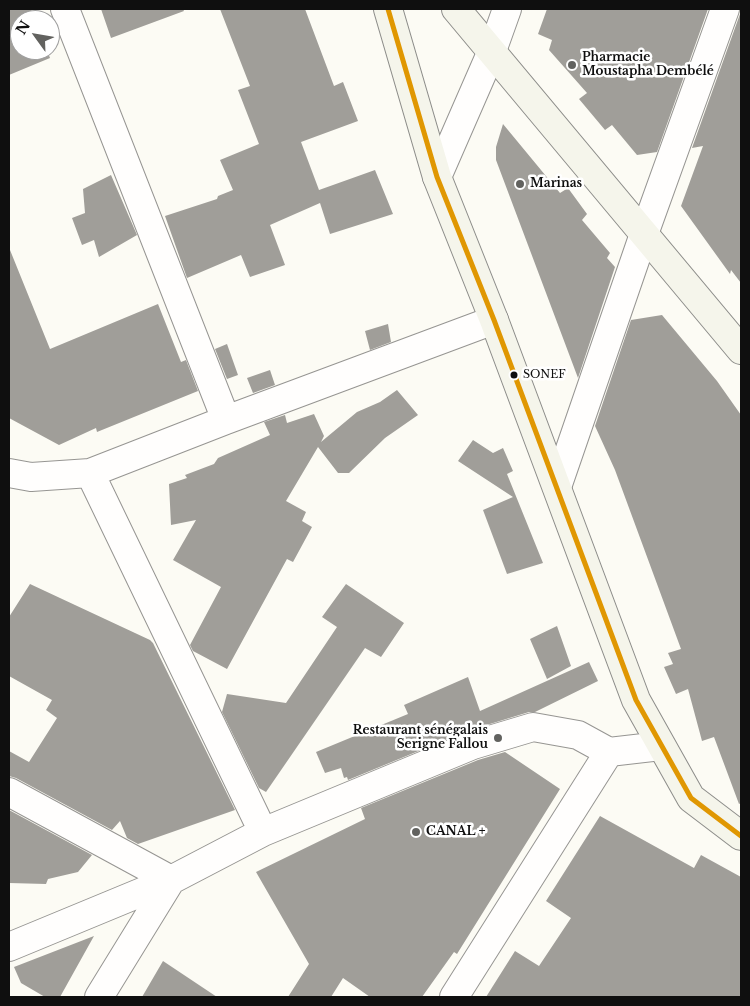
<!DOCTYPE html>
<meta charset="utf-8">
<style>
body{margin:0}
#map{position:relative;width:750px;height:1006px;overflow:hidden;background:#fcfbf4;font-family:"Libre Baskerville",serif}
canvas{display:block}
.frame{position:absolute;inset:0;border:10px solid #0f0f0f;pointer-events:none}
.north{position:absolute;left:10px;top:10px;width:50px;height:50px;box-sizing:border-box;background:#fff;border:1px solid #9f9f9f;border-radius:50%;rotate:302deg;font-size:14px;font-weight:700;line-height:20px;text-align:center;color:#0f0f0f}
.north::after{content:'';display:block;margin:auto;width:18px;height:22px;background:#62625f;clip-path:polygon(50% 0,100% 100%,50% 72%,0 100%)}
</style>
<div id="map">
<canvas width="750" height="1006"></canvas>
<div class="frame"></div>
<div class="north">N</div>
</div>
<script>
const ctx = document.querySelector('canvas').getContext('2d');
ctx.lineJoin = 'round';
function fillPath(path, color) { ctx.fillStyle = color; ctx.fill(path, 'evenodd'); }
function strokePath(path, color, width, dash) { ctx.strokeStyle = color; ctx.lineWidth = width; ctx.lineCap = dash ? 'butt' : 'round'; ctx.setLineDash(dash || []); ctx.stroke(path); }
function drawText(font, color, halo, rows, align = 'center') {
  ctx.font = font + ' "Libre Baskerville",serif'; ctx.lineWidth = 5; ctx.setLineDash([]); ctx.textBaseline = 'middle'; ctx.strokeStyle = halo; ctx.fillStyle = color; for (const [text, x, y, turn = 0] of rows) {
    ctx.save(); ctx.translate(x, y); ctx.rotate((+turn || 0) * Math.PI / 180); ctx.textAlign = isNaN(turn) ? turn : align; if (halo) ctx.strokeText(text, 0, 0); ctx.fillText(text, 0, 0); ctx.restore();
  }
}
const building = new Path2D(`
 M9,9H31L35,20H20V50H47L50,58L9,75Z
 M101,9H183L184,11L111,38Z
 M220,9H305L334,86L343,82L358,121L301,142L319,190L375,170L393,214L330,234L320,203L270,225L285,265L250,277L241,255L187,278L165,216L217,199L218,196L233,190L220,160L259,144L238,90L250,86Z
 M547,9H708L657,152L637,155L612,125L605,130L579,99L587,93L549,50L552,40L538,34Z
 M740,9H741V283L731,270L730,274L681,206L703,146L692,148L740,14Z
 M503,124L560,193L568,188L587,214L582,220L610,253L607,258L615,267L578,378L496,160V147Z
 M111,175L137,235L99,257L94,240L82,245L72,218L85,213L83,189Z
 M9,250H10L50,349L158,304L181,362L186,360L198,391L97,432L96,428L59,445L9,418Z
 M662,315L717,381L741,415V803L739,804L714,737L702,741L688,689L676,694L664,667L673,664L668,653L681,649L615,470L595,426L631,320Z
 M388,324L391,342L370,350L365,331Z
 M227,344L238,375L227,379L215,349Z
 M270,370L275,385L253,393L247,378Z
 M397,390L418,415L385,438L349,473H338L318,447L286,501L306,512L302,521L312,527L293,562L287,559L227,669L193,651L190,645L221,587L173,560L196,520L171,525L169,484L187,478L185,475L214,464L218,458L270,435L264,422L285,415L287,423L314,414L324,436L321,442L357,412L380,402Z
 M473,440L493,453L503,448L513,471L507,474L543,563L507,574L483,510L513,497L458,461Z
 M30,584L150,640L153,643L235,810L138,844L127,838L120,821L112,830L16,778L9,776V751L29,762L57,718L46,710L52,700L9,676V617Z
 M346,584L404,623L381,657L365,648L266,792L259,788L222,712L227,694L286,703L337,627L322,617Z
 M557,626L571,666L547,679L530,639Z
 M589,662L598,681L535,712H529L467,731L348,780L347,777L344,778L341,768L325,773L316,752L408,714L404,705L468,677L480,711Z
 M505,752L560,789L457,954L454,952L422,997H370L343,978L331,997H288L309,964L256,872L365,819L361,808L478,760Z
 M9,810L92,855L78,872L48,879L46,884L9,883Z
 M600,816L694,868L701,855L741,877V997H486L515,951L539,966L571,918L546,901Z
 M94,936L60,997H45L21,983L14,967Z
 M163,961L217,997H142Z`);
const minor = new Path2D(`
 M65,9L226,420
 M437,177L492,51L507,9
 M9,473L31,477L90,473L226,420L494,320
 M90,473L263,832
 M557,487L644,234L725,9
 M9,792L171,880L99,997
 M9,947L171,880L263,832L473,745L533,727L578,735L609,752L661,746
 M454,997L609,752`);
const secondary = new Path2D(`
 M388,9L437,177L494,320L636,700L691,798L741,836
 M456,9L741,350`);
const bus1 = new Path2D(`
 M388,9L437,177L494,320L636,700L691,798L741,836`);
const markers = [
 [572,65,5,"#62625f"],
 [520,184,5,"#62625f"],
 [514,375,4.5,"#0f0f0f"],
 [498,738,5,"#62625f"],
 [416,832,5,"#62625f"]
];
const busNames = [
 ["SONEF",523,375]
];
const poiNames = [
 ["Pharmacie",582,58],
 ["Moustapha Dembélé",582,72],
 ["Marinas",530,184],
 ["Restaurant sénégalais",488,731,"right"],
 ["Serigne Fallou",488,745,"right"],
 ["CANAL +",426,832]
];
fillPath(building, '#a09e99');
strokePath(minor, '#969592', 30);
strokePath(secondary, '#8c8c89', 30);
strokePath(minor, '#fffefd', 28);
strokePath(secondary, '#f5f5eb', 28);
strokePath(bus1, '#e09702', 5);
for (const [x, y, r, color] of markers) { const dot = new Path2D(); dot.arc(x, y, r, 0, 2 * Math.PI); ctx.fillStyle = color; ctx.fill(dot); strokePath(dot, '#fff', 2); }
drawText('11px', '#0f0f0f', '#fff', busNames, 'left');
drawText('bold 12px', '#0f0f0f', '#fff', poiNames, 'left');
</script>
